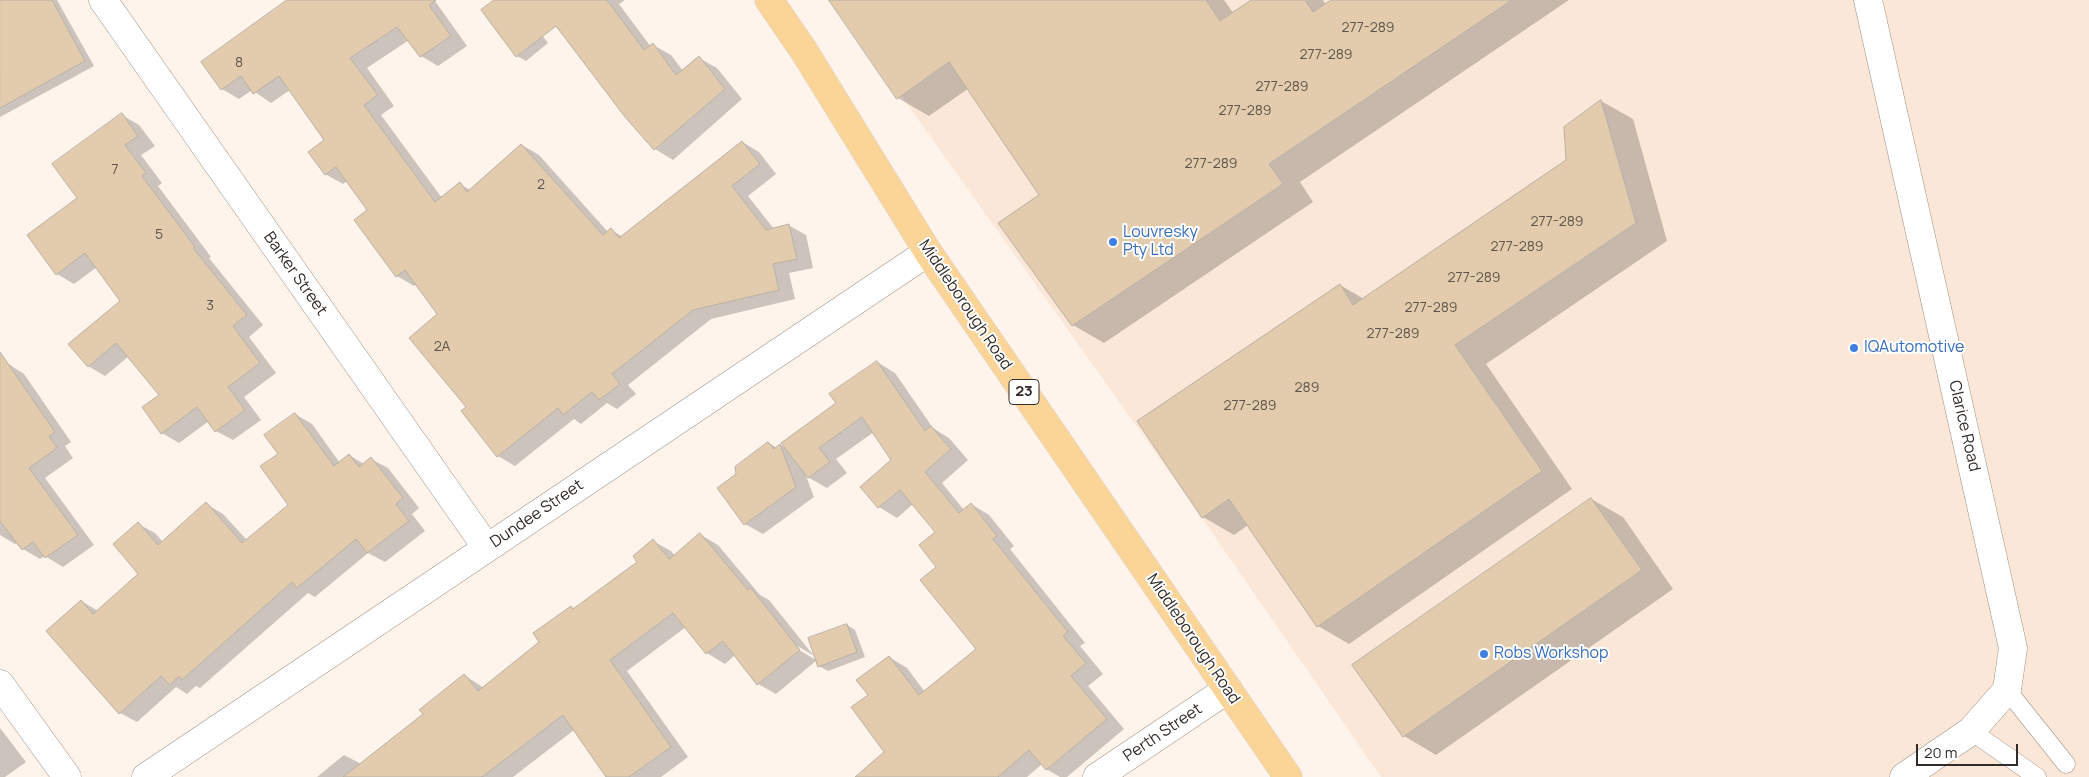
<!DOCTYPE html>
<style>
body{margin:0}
#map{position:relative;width:2089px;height:777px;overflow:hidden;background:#fff4ec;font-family:Manrope,sans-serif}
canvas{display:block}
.scale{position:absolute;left:1916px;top:744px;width:102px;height:22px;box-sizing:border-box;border:2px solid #312c28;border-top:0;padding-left:6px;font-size:15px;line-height:18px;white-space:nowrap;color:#312c28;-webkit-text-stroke:4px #fff;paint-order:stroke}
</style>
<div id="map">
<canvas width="2089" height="777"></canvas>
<div class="scale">20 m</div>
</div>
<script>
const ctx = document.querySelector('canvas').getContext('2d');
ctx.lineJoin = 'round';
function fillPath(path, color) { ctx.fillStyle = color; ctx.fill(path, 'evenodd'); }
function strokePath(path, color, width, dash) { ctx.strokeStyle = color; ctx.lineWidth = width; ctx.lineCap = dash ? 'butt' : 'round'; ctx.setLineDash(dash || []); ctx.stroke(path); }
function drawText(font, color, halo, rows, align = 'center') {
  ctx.font = font + ' Manrope,sans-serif'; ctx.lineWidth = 4; ctx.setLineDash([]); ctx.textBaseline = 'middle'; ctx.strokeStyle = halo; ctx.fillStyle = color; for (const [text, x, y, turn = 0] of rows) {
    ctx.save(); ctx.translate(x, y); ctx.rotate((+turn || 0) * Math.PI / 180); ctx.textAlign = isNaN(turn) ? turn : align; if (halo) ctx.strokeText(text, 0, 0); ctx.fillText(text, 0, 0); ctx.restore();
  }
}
const built = new Path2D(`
 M833,0H2089V777H1381L1202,518Z`);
const shadow = new Path2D(`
 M0,0H57L94,66L0,117Z
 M291,0H436L435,1L467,46L438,66L421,56L409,40L367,68L394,106L381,115L442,198L460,184L470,190L522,145L539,155L608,232L611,230L623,237L742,142L759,152L776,174L748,196L774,229L788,225L806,235L813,268L789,273L795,299L711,319L628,385L636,394L617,409L607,403L581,424L574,419L515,466L498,456L468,407L438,314L417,284L414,286L397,276L369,211L347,181L343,184L325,174L326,141L290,90L271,103L252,90L239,99L222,89Z
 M496,0H515L548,43L526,61L517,56Z
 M554,0H625L619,4L651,47L653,45L671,55L683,71L699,58L717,68L742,99L673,160L655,149L626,116Z
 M831,0H1224L1234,14L1254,0H1323L1326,5L1333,0H1569L1300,182L1313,202L1104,343L1073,325L1041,195L969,88L929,116L898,98Z
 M1601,101L1633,119L1667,241L1486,364L1572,489L1349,644L1318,626L1248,525L1234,535L1203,517L1340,285L1364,299L1567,161L1565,127Z
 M122,115L139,125L155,146L141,155L162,183L158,186L211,257L209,258L263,325L249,337L276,373L244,397L261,420L233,440L216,431L209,421L179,443L162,433L161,395L129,356L105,376L88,366L122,301L97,267L74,284L57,274L29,235L79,199Z
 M877,362L895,373L933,428L949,438L968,460L942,483L964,510L971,504L989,515L1014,546L1010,549L1085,643L1080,646L1103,674L1088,686L1124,729L1067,777H1060L1046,769L1042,764L1027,777H857L886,752L869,696L889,657L907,668L925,692L978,649L938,568L937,532L913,504L897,518L879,507L862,487L893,460L874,432L836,459L847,473L827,488L806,476L814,497L763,534L745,524L737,475L769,443L777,448L781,445L787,449L838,404Z
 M7,363L24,374L71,442L65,446L73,458L45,478L94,545L63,567L45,556L40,559L23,549L18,543L15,544L0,535V368Z
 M295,414L312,424L340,463L349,455L364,464L371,459L388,468L419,508L412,514L425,531L385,562L368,553L315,597L308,593L200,688L196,686L187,694L176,687L137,722L120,713L81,601L98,611L140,574L138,524L155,533L163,542L206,504L223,514L247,540L290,505L280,454Z
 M1591,499L1623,517L1673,589L1436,755L1404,736L1354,665Z
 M701,535L718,545L760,595L769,600L814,656L796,645L794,647L816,660L847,625L855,630L865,657L828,671L819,666L817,660L776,694L758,684L735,655L725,664L707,653L686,627L627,671L688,757L661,777H608L574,730L513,777H317L344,755L361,764L424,715L464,675L484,688L541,642L571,608L574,609L639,562L653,541L671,551L675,556Z
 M0,728L26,762L5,777H0Z`);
const building = new Path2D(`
 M0,0H52L85,61L0,108Z
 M287,0H436L429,5L451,36L420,57L397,27L350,58L378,95L364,105L435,202L460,182L467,192L521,144L603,235L611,228L619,238L742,141L760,164L732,186L766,230L789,224L797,259L773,264L779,290L693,310L612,374L620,384L599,400L592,392L563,415L558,408L497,457L461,411L466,407L409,338L437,314L405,270L396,277L354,220L367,210L336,167L325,175L308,152L324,140L279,76L253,94L241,76L221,90L201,62Z
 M494,0H607L644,50L653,43L676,75L699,56L725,89L654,150L625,117L556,26L516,57L481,10Z
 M829,0H1206L1220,21L1251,0H1305L1313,12L1331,0H1512L1269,164L1283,184L1072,326L998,223L1039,195L949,62L897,99Z
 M1601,100L1636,223L1455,345L1542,471L1317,627L1229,499L1202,518L1137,421L1340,284L1353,305L1566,160L1564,127Z
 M122,113L138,136L125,145L146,173L142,176L195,247L193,248L247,315L233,326L260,363L228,387L245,410L215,432L197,407L161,434L142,407L159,395L116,343L88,367L68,344L120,301L85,253L56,275L27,235L77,198L52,164Z
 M0,352L55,432L49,436L57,448L29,468L78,535L45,558L33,542L22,550L0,521Z
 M877,361L925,431L931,426L951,449L925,472L959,513L971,503L997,536L993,539L1068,632L1063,636L1086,663L1071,676L1107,719L1046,770L1029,750L998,777H855L884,752L851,707L868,695L856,680L889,656L919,695L976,649L920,580L936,567L919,545L935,532L900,490L878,508L860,487L891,460L862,417L819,448L830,462L808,478L781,443L836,403L829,394Z
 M295,413L334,466L349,454L359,467L371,457L403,498L396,504L409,521L367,553L356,539L297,588L292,582L182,680L179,676L170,685L161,676L119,714L46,631L81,600L93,614L138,574L113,544L138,522L158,545L206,502L242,543L288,505L260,466L278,454L264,435Z
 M768,442L774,449L780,444L796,487L744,525L717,488L736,474L735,467Z
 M1591,498L1642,570L1403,737L1352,665Z
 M700,533L748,590L751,588L800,650L757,685L723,641L706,654L673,613L610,660L671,747L629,777H606L563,715L482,777H343L423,714L419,710L464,674L478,691L539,642L533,633L571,606L573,609L637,562L633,556L653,539L669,559Z
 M847,624L857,652L818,667L808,638Z`);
const service = new Path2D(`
 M2007,690L2066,764
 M1971,731L2037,777`);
const minor = new Path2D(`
 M103,0L487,548
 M1868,0L2013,648L2007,690L1971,731L1904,777
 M0,684L67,777
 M146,777L928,252
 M1097,777L1228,689`);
const primary = new Path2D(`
 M769,0L804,51L928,252L1288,777`);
const markers = [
 [1113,242,5,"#3f7fe0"],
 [1854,348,5,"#3f7fe0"],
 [1484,654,5,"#3f7fe0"]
];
const numberNames = [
 ["277-289",1368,28],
 ["277-289",1326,55],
 ["8",239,63],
 ["277-289",1282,87],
 ["277-289",1245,111],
 ["277-289",1211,164],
 ["7",115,170],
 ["2",541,185],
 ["277-289",1557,222],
 ["5",159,235],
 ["277-289",1517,247],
 ["277-289",1474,278],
 ["3",210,306],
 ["277-289",1431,308],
 ["277-289",1393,334],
 ["2A",442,347],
 ["289",1307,388],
 ["277-289",1250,406]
];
const shields = [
 [1024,392,30]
];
const shieldNames = [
 ["23",1024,392]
];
const shopNames = [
 ["Louvresky",1123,233],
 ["Pty Ltd",1123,251],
 ["IQAutomotive",1864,348],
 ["Robs Workshop",1494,654]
];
const streetNames = [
 ["Barker Street",295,274,55],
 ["Middleborough Road",965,305,56],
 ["Clarice Road",1964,426,77],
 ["Dundee Street",537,514,-34],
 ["Middleborough Road",1193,639,56],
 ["Perth Street",1163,733,-34]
];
fillPath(built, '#fae7d7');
fillPath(shadow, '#0003');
fillPath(building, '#e2ccad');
strokePath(building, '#b9b0a4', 1);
strokePath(service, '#9e9288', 19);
strokePath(minor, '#9e9288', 29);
strokePath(primary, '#d6d5d4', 29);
strokePath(service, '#fff', 18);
strokePath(minor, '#fff', 28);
strokePath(primary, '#fbd498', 28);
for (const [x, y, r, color] of markers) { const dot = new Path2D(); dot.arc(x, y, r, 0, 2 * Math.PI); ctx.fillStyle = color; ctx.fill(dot); strokePath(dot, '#fff', 2); }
drawText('14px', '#5d5449', null, numberNames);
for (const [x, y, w] of shields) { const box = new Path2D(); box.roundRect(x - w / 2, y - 12.5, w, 25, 4); ctx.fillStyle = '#fff'; ctx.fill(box); strokePath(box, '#312c28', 1); }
drawText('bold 15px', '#312c28', null, shieldNames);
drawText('16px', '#366cbe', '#fff', shopNames, 'left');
drawText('16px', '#312c28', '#fff', streetNames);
</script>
